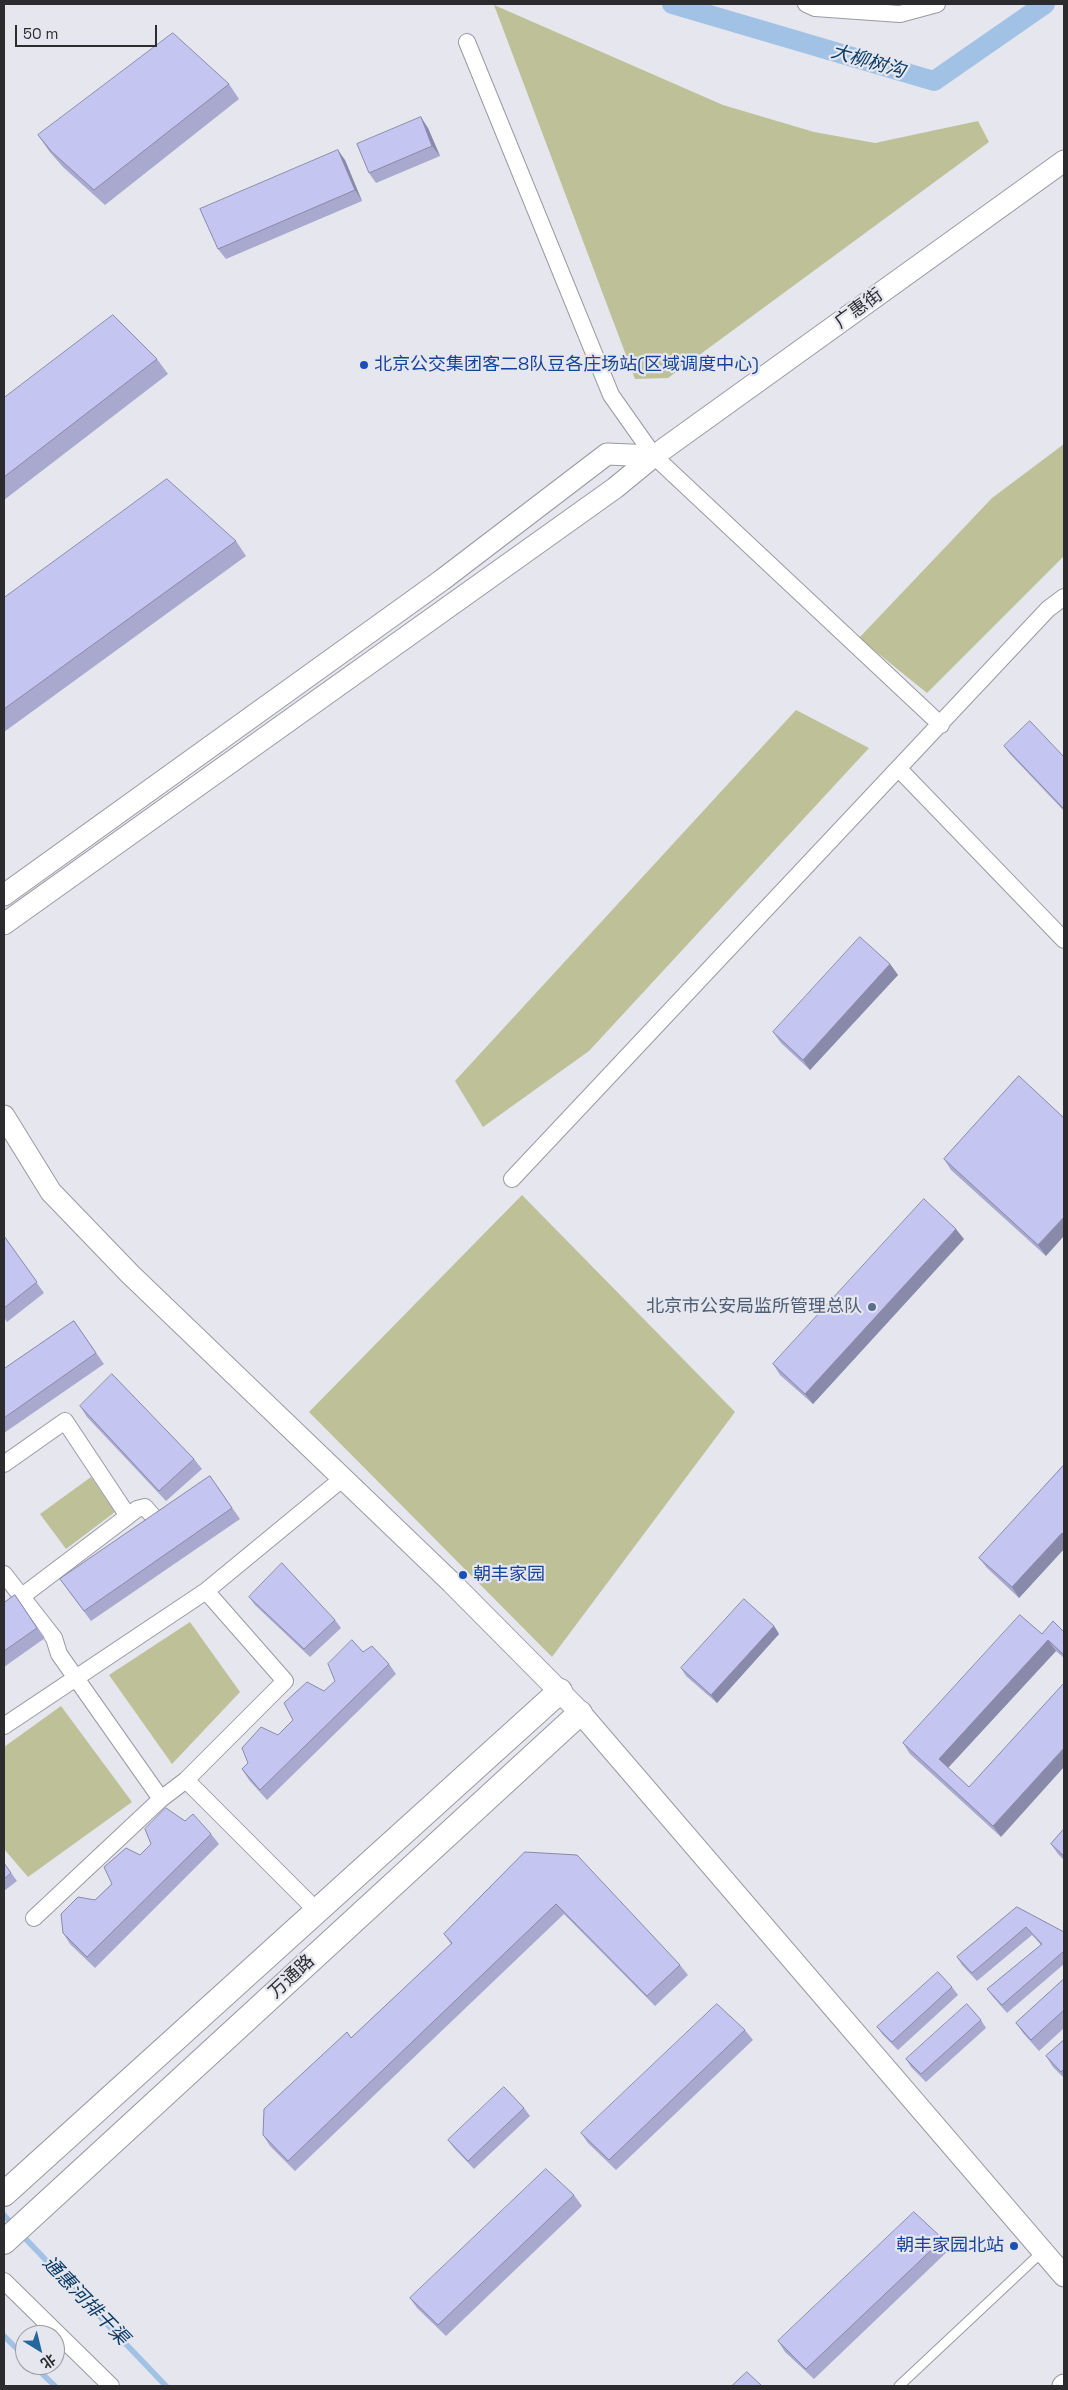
<!DOCTYPE html>
<meta charset="utf-8">
<style>
body{margin:0}
#map{position:relative;width:1068px;height:2390px;overflow:hidden;background:#e5e6ee;font-family:"Space Grotesk","Noto Sans SC",sans-serif}
canvas{display:block}
.frame{position:absolute;inset:0;border:5px solid #2c2c2f;pointer-events:none}
.north{position:absolute;left:15px;top:2325px;width:50px;height:50px;box-sizing:border-box;background:#e5e6ee;border:1px solid #9b9ca2;border-radius:50%;rotate:144deg;font-size:14px;font-weight:700;line-height:20px;text-align:center;color:#2c2c2f}
.north::after{content:'';display:block;margin:auto;width:18px;height:22px;background:#25669c;clip-path:polygon(50% 0,100% 100%,50% 72%,0 100%)}
.scale{position:absolute;left:15px;top:25px;width:142px;height:22px;box-sizing:border-box;border:2px solid #2c2c2f;border-top:0;padding-left:6px;font-size:15px;line-height:18px;white-space:nowrap;color:#2c2c2f;-webkit-text-stroke:4px #e5e6ee;paint-order:stroke}
</style>
<div id="map">
<canvas width="1068" height="2390"></canvas>
<div class="frame"></div>
<div class="north">北</div>
<div class="scale">50 m</div>
</div>
<script>
const ctx = document.querySelector('canvas').getContext('2d');
ctx.lineJoin = 'round';
function fillPath(path, color) { ctx.fillStyle = color; ctx.fill(path, 'evenodd'); }
function strokePath(path, color, width, dash) { ctx.strokeStyle = color; ctx.lineWidth = width; ctx.lineCap = dash ? 'butt' : 'round'; ctx.setLineDash(dash || []); ctx.stroke(path); }
function drawText(font, color, halo, rows, align = 'center') {
  ctx.font = font + ' "Space Grotesk","Noto Sans SC",sans-serif'; ctx.lineWidth = 4.5; ctx.setLineDash([]); ctx.textBaseline = 'middle'; ctx.strokeStyle = halo; ctx.fillStyle = color; for (const [text, x, y, turn = 0] of rows) {
    ctx.save(); ctx.translate(x, y); ctx.rotate((+turn || 0) * Math.PI / 180); ctx.textAlign = isNaN(turn) ? turn : align; if (halo) ctx.strokeText(text, 0, 0); ctx.fillText(text, 0, 0); ctx.restore();
  }
}
const green = new Path2D(`
 M494,5L723,105L814,132L875,143L978,121L989,142L668,378L635,379Z
 M1064,444V556L927,693L859,638L992,498Z
 M796,710L869,748L589,1051L483,1127L455,1081Z
 M522,1195L735,1412L552,1657L309,1412Z
 M91,1477L115,1512L66,1549L40,1514Z
 M190,1622L240,1692L172,1764L109,1675Z
 M61,1706L132,1802L28,1877L4,1849V1747Z`);
const stream = new Path2D(`
 M4,2215L13,2225
 M21,2234L166,2386
 M4,2336L25,2357
 M33,2365L55,2386`);
const canal = new Path2D(`
 M672,4L934,81L1045,4`);
const service = new Path2D(`
 M899,2386L1043,2251`);
const minor = new Path2D(`
 M806,4L815,8L900,14L937,4
 M467,42L611,395L654,456L941,725
 M899,769L1064,940
 M512,1179L1048,609L1064,597
 M4,1464L65,1421L128,1516L21,1597
 M128,1516L137,1509L145,1507L157,1521
 M4,1574L54,1638L59,1654L161,1799L186,1780L318,1912
 M4,1726L206,1591
 M186,1780L285,1681L206,1591L342,1479
 M34,1918L161,1799
 M4,2281L111,2386`);
const tertiary = new Path2D(`
 M4,895L442,580L607,454L654,456
 M4,924L615,488L654,456L1064,161
 M4,1116L51,1192L130,1274L452,1583L578,1710L1064,2276
 M1063,2386L1064,2385`);
const secondary = new Path2D(`
 M4,2194L560,1691
 M4,2242L580,1713`);
const wall = new Path2D(`
 M229,84L239,99L105,205L63,167L49,151L38,135Z
 M428,128L440,156L376,183L369,173Z
 M345,160L362,201L226,259L218,249Z
 M157,359L168,374L4,500V398Z
 M236,541L246,556L4,732V598Z
 M1004,746L1064,757V811L1010,754Z
 M890,964L898,975L810,1070L781,1043L773,1032Z
 M1019,1076L1046,1256L951,1170L944,1159Z
 M4,1236L44,1293L7,1322L4,1317Z
 M964,1239L813,1404L780,1375L773,1364Z
 M74,1321L104,1364L4,1433V1369Z
 M80,1406L194,1459L202,1469L166,1501L87,1417Z
 M1064,1465V1549L1019,1598L987,1568L979,1558Z
 M210,1476L240,1519L91,1621L60,1579Z
 M15,1595L45,1638L4,1667V1603Z
 M249,1597L335,1620L341,1628L310,1657L255,1605Z
 M774,1626L779,1634L717,1703L686,1676L681,1668Z
 M1064,1632V1658L1056,1651L948,1768L969,1787L1001,1837L910,1754L903,1743L1042,1634Z
 M389,1664L396,1674L267,1800L249,1780L242,1769L324,1691Z
 M185,1821L211,1834L219,1844L95,1968L70,1944L63,1933L140,1855Z
 M1064,1829V1860L1058,1854L1051,1844Z
 M525,1852L680,1965L688,1975L655,2006L564,1914L295,2171L270,2146L263,2135L351,2038L451,1944L444,1934Z
 M4,1863L17,1881L4,1891Z
 M1017,1907L1064,1932V1964L1007,2013L993,1997L987,1989L1041,1945L1032,1935L977,1981L962,1965L957,1957Z
 M1064,1979V2028L1039,2051L1023,2033L1016,2023Z
 M952,1987L958,1995L898,2050L883,2035L877,2027Z
 M981,2020L986,2028L926,2082L911,2067L906,2059Z
 M745,2030L753,2040L616,2170L588,2143L581,2133Z
 M1064,2040V2078L1053,2067L1046,2056Z
 M524,2108L530,2116L474,2169L454,2148L448,2140Z
 M574,2195L582,2206L446,2336L417,2308L410,2298Z
 M943,2239L950,2249L814,2379L785,2352L778,2341Z`);
const shadedWall = new Path2D(`
 M421,117L428,128L440,156L432,146Z
 M338,150L345,160L362,201L355,190Z
 M890,964L898,975L810,1070L803,1060Z
 M1064,1217V1236L1046,1256L1038,1245Z
 M956,1229L964,1239L813,1404L805,1394Z
 M1062,1533L1064,1536V1549L1019,1598L1012,1587Z
 M774,1626L779,1634L717,1703L711,1695Z
 M1048,1640L1056,1651L946,1770L939,1759Z
 M1064,1748V1767L1001,1837L993,1826Z`);
const building = new Path2D(`
 M173,33L229,84L94,190L52,152L38,135Z
 M421,117L432,146L369,173L357,144Z
 M338,150L355,190L218,249L200,209Z
 M113,315L157,359L4,477V398Z
 M167,479L236,541L4,709V598Z
 M1030,721L1064,757V809L1004,746Z
 M860,937L890,964L803,1060L773,1032Z
 M1019,1076L1064,1118V1217L1038,1245L944,1159Z
 M924,1199L956,1229L805,1394L773,1364Z
 M4,1236L37,1282L4,1308Z
 M74,1321L96,1353L4,1418V1369Z
 M112,1374L194,1459L159,1491L80,1406Z
 M1064,1465V1535L1062,1533L1012,1587L979,1558Z
 M210,1476L232,1508L84,1611L60,1579Z
 M282,1563L335,1620L304,1649L249,1597Z
 M15,1595L37,1628L4,1651V1603Z
 M744,1599L774,1626L711,1695L681,1668Z
 M1020,1615L1042,1634L1053,1621L1064,1632V1655L1048,1640L939,1759L969,1787L1064,1683V1748L993,1826L903,1743Z
 M352,1640L363,1652L372,1646L389,1664L260,1790L242,1769L248,1763L242,1748L261,1727L278,1735L293,1720L284,1703L307,1682L324,1691L335,1681L328,1664Z
 M166,1808L185,1821L193,1814L211,1834L87,1957L63,1933L61,1914L78,1897L95,1900L112,1884L104,1867L126,1848L140,1855L151,1844L145,1829Z
 M1064,1829V1856L1051,1844Z
 M525,1852L577,1855L680,1965L647,1996L556,1904L288,2161L263,2135L264,2109L347,2032L351,2038L452,1943L444,1934Z
 M4,1863L11,1873L4,1879Z
 M1017,1907L1064,1932V1951L1002,2005L987,1989L1042,1944L1026,1927L972,1973L957,1957Z
 M938,1972L952,1987L892,2042L877,2027Z
 M1064,1979V2010L1031,2040L1016,2023Z
 M717,2004L745,2030L609,2160L581,2133Z
 M967,2004L981,2020L921,2074L906,2059Z
 M1064,2040V2069L1061,2072L1046,2056Z
 M504,2087L524,2108L468,2161L448,2140Z
 M546,2169L574,2195L438,2325L410,2298Z
 M914,2212L943,2239L806,2369L778,2341Z
 M747,2372L762,2386H732Z`);
const markers = [
 [364,365,5,"#1a4fb4"],
 [872,1307,5,"#5c6f8a"],
 [463,1575,5,"#1a4fb4"],
 [1014,2246,5,"#1a4fb4"]
];
const streetNames = [
 ["广惠街",859,309,-36],
 ["万通路",292,1977,-43]
];
const transitNames = [
 ["北京公交集团客二8队豆各庄场站(区域调度中心)",374,365],
 ["朝丰家园",473,1575],
 ["朝丰家园北站",1004,2246,"right"]
];
const serviceNames = [
 ["北京市公安局监所管理总队",862,1307]
];
const waterNames = [
 ["大柳树沟",868,62,16],
 ["通惠河排干渠",85,2301,46]
];
fillPath(green, '#bec198');
strokePath(stream, '#a1c2e4', 5.5);
strokePath(canal, '#a1c2e4', 20);
strokePath(service, '#9a9aa2', 11);
strokePath(minor, '#9a9aa2', 18);
strokePath(tertiary, '#9a9aa2', 23);
strokePath(secondary, '#9a9aa2', 26);
strokePath(service, '#fff', 9);
strokePath(minor, '#fff', 16);
strokePath(tertiary, '#fff', 21);
strokePath(secondary, '#fff', 24);
fillPath(wall, '#a9a9cf');
fillPath(shadedWall, '#898aa9');
fillPath(building, '#c4c5f1');
strokePath(building, '#898aa9', 1);
for (const [x, y, r, color] of markers) { const dot = new Path2D(); dot.arc(x, y, r, 0, 2 * Math.PI); ctx.fillStyle = color; ctx.fill(dot); strokePath(dot, '#e5e6ee', 2); }
drawText('18px', '#2c2c2f', '#e5e6ee', streetNames);
drawText('18px', '#164399', '#e5e6ee', transitNames, 'left');
drawText('18px', '#4e5e75', '#e5e6ee', serviceNames, 'right');
drawText('italic 19px', '#083c67', '#e5e6ee', waterNames);
</script>
